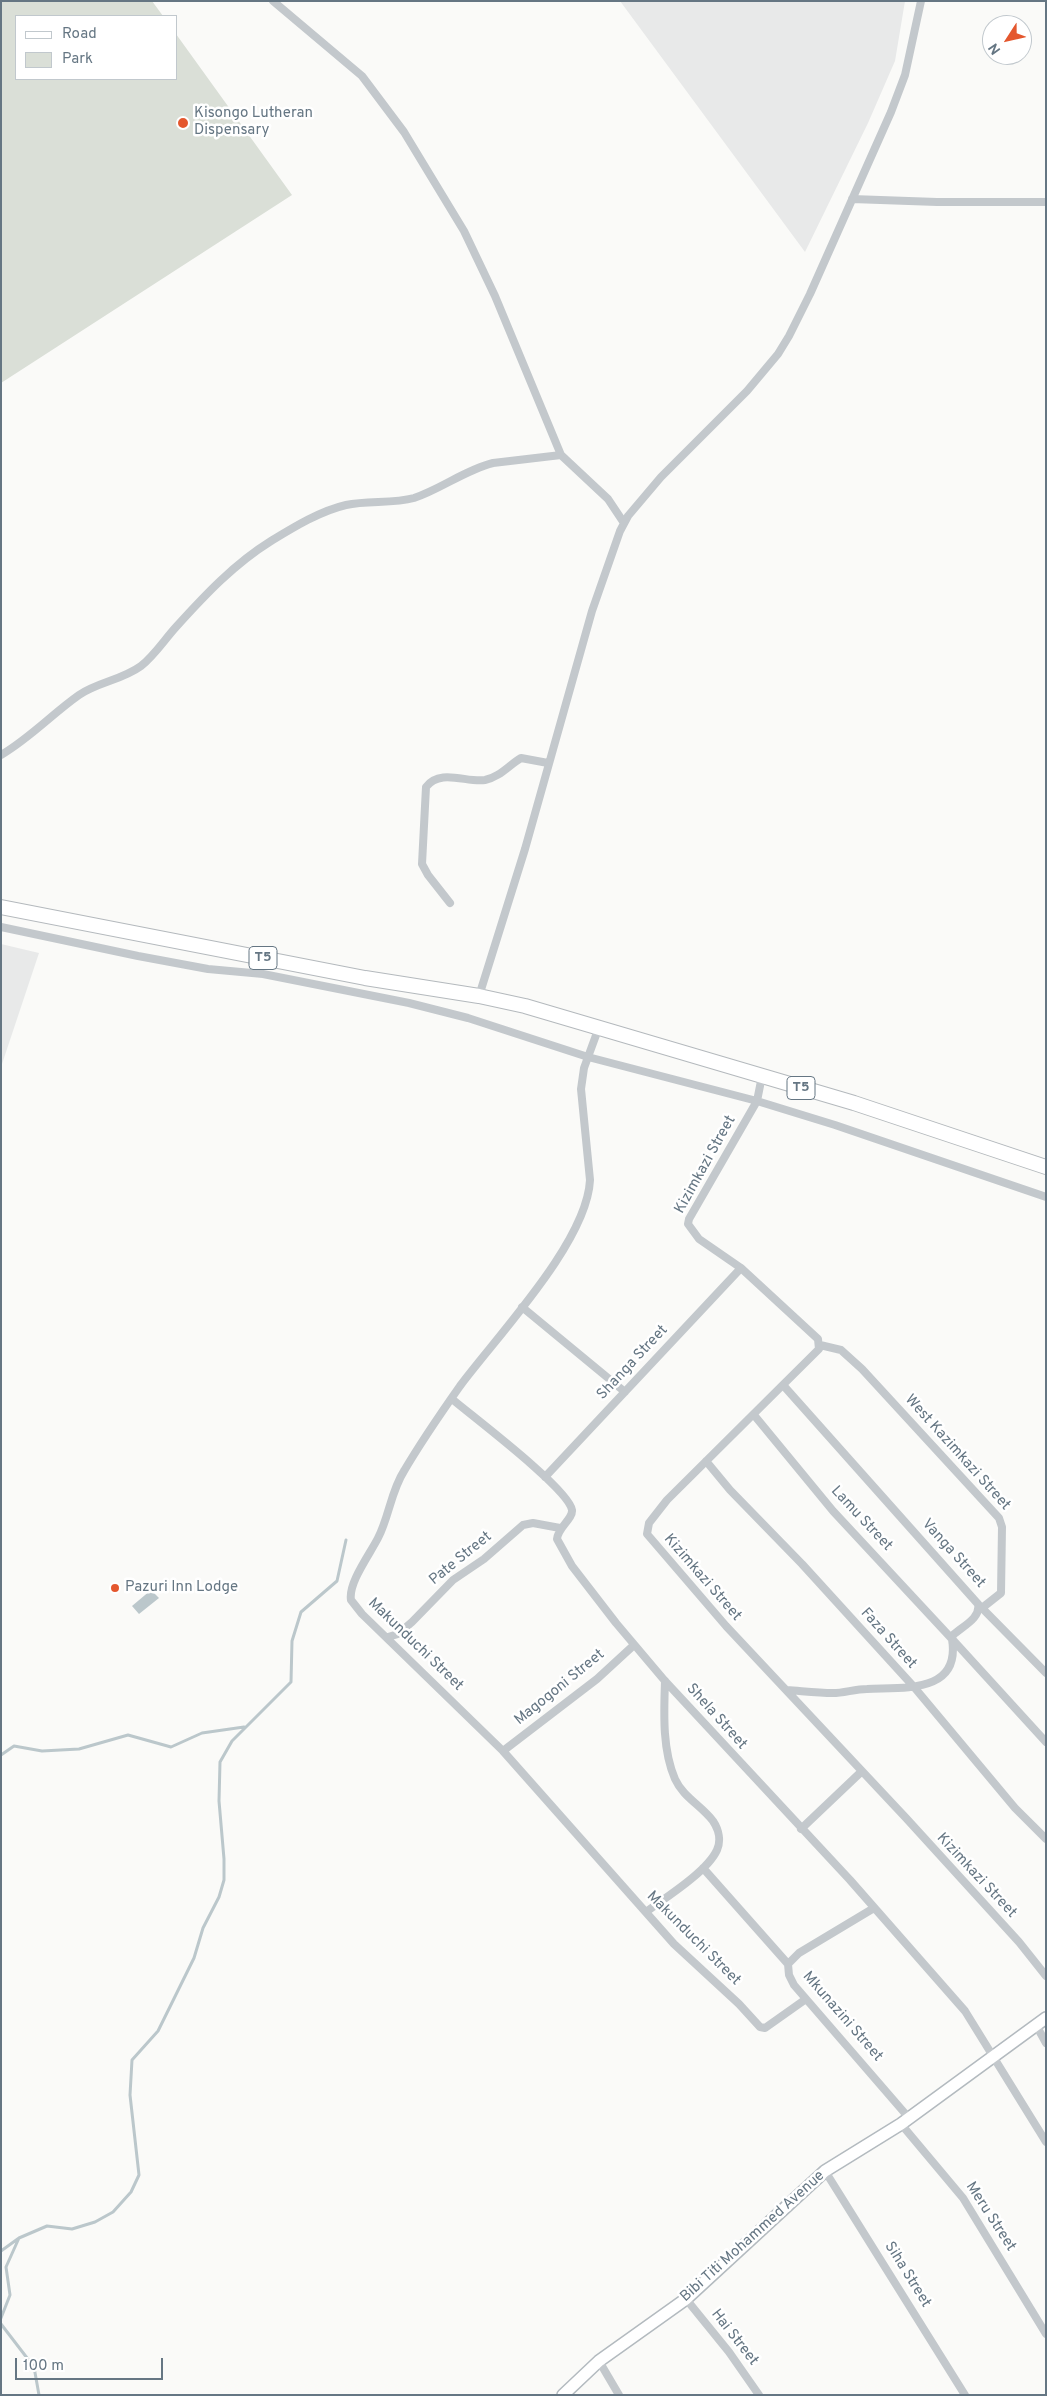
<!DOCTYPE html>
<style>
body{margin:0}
#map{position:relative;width:1047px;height:2396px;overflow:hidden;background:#fafaf8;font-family:Overpass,sans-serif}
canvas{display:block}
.frame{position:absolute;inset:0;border:2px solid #657683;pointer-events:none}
.legend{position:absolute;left:15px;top:15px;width:162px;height:65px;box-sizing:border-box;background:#fff;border:1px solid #c1c8cd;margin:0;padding:6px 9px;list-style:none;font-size:15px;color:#657683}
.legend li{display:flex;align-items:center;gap:10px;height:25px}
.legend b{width:25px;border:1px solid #c1c8cd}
.north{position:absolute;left:982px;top:15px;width:50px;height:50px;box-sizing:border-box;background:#fff;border:1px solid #c1c8cd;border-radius:50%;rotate:235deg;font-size:14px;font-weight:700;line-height:20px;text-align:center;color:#657683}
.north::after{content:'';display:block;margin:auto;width:18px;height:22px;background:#e4572e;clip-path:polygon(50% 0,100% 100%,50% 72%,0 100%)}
.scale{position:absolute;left:15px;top:2358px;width:148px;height:22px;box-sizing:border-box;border:2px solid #657683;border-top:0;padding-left:6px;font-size:15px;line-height:18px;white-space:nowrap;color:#657683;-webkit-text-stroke:4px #fff;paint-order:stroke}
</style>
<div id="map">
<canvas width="1047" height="2396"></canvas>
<div class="frame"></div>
<ul class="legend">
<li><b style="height:6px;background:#fff"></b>Road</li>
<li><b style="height:14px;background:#dadfd7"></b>Park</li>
</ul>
<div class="north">N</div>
<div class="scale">100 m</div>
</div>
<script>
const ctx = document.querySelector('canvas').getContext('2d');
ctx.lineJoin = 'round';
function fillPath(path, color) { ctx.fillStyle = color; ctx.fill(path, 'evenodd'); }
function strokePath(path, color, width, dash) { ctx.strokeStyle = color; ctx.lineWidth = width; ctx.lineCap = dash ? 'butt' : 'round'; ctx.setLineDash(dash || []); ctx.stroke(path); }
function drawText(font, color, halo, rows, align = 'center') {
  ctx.font = font + ' Overpass,sans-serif'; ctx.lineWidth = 5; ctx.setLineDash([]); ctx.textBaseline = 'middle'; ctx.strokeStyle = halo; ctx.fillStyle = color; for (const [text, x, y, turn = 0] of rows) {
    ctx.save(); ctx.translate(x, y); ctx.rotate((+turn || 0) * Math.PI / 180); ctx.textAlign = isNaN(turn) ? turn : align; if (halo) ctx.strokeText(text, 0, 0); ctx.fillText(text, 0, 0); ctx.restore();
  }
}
const built = new Path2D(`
 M620,1H905L895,61L868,123L805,252Z
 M1,944L39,953L1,1067Z`);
const green = new Path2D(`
 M1,1H152L163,16H16V79H176V34L292,195L1,383Z`);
const water = new Path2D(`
 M151,1590L159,1598L139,1614L132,1606Z`);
const stream = new Path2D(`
 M1,1755L14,1746L42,1751L79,1749L128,1735L171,1747L202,1733L244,1727
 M1,2251L19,2238
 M1,2318L10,2295L6,2267L19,2238L47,2226L72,2229L95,2222L113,2212L131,2192L139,2175L130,2095L132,2060L158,2031L194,1958L203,1928L219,1897L224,1880V1859L219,1801L220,1762L232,1741L291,1682L292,1641L301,1612L337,1581L346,1540
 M1,2324L34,2367L39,2395`);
const street = new Path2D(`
 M273,1L362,76L404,132L464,231L495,296L561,455L608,499L624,523
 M852,199L937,202H1046
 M1,755C30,738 52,714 79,695C98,682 122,680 141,666C154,656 165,639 176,627C205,595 234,564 271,541C294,527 320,511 346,505C368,500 392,504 414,498C441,489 465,470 493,463L561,455
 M450,903L428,875L422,864L426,787C440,768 467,783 485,780C500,777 509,765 521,758L548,763
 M1,927L138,956L208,969L263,974L409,1003L468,1018L588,1057L757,1101L835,1125L1046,1197
 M479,996L525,849L592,611L620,531L628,516L661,477L747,391L778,354L789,336L810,294L891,112L905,75L921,1
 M599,1027L584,1068L581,1089L590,1180C587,1242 498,1335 460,1386C441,1413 421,1442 404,1471C391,1491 389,1517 378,1538C370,1554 348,1583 351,1600L362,1614L503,1751L674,1944L739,2004L760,2027L765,2028L806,1999
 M762,1076L757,1101L689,1219L688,1224L699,1239L741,1268L818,1339L819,1349L667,1500L649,1523L647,1534L726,1626L906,1818L1019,1942L1046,1976
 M522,1307L625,1392
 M820,1345L841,1350L862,1369L999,1518L1002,1527L1001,1593L982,1608
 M783,1385L978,1604C981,1618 963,1626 953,1635L952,1639L1046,1742
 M452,1399C472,1416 569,1489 572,1510C573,1519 558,1527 557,1539L572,1566L616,1623L665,1681L850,1880L965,2011L1046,2142
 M754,1415L833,1511L952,1639C961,1694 903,1687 867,1689C855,1689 844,1693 833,1693C817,1693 802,1691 787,1690
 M706,1461L730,1490L802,1564L914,1687L1015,1808L1046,1839
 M545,1477L741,1268
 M979,1605L1046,1673
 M388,1637L398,1634L412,1622L453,1580L484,1559L523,1525L533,1523L560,1528
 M503,1751L597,1679L634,1645
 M801,1829L861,1772
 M703,1868L788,1964
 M874,1908L799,1953L788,1964L789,1975L794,1985L909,2118
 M646,1912C665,1898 707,1872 717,1850C721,1841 719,1830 713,1821C702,1806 683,1797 675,1779C662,1749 664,1712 665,1681
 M1036,2025L1046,2043
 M901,2124L963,2198L1046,2334
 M825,2171L965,2395
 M686,2299L729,2352L759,2395
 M599,2361L619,2395`);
const secondary = new Path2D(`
 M563,2395L599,2361L686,2299L825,2171L901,2124L1046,2018`);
const highway = new Path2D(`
 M1,907L365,978L479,996L525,1006L854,1103L1046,1167`);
const markers = [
 [183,123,6,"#e4572e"],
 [115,1588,5,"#e4572e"]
];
const shields = [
 [263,958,28],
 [801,1088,28]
];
const shieldNames = [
 ["T5",263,958],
 ["T5",801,1088]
];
const poiNames = [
 ["Kisongo Lutheran",194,114],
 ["Dispensary",194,131],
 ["Pazuri Inn Lodge",125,1588]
];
const streetNames = [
 ["Kizimkazi Street",706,1165,-61],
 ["Shanga Street",633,1363,-47],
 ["West Kazimkazi Street",957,1453,48],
 ["Lamu Street",861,1519,47],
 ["Vanga Street",953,1554,48],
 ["Pate Street",461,1559,-39],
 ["Kizimkazi Street",702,1578,49],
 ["Faza Street",888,1639,48],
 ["Makunduchi Street",415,1645,44],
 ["Magogoni Street",560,1688,-39],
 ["Shela Street",716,1717,48],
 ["Kizimkazi Street",976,1876,47],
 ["Makunduchi Street",693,1939,45],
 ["Mkunazini Street",842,2017,49],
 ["Meru Street",990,2217,57],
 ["Bibi Titi Mohammed Avenue",753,2237,-42],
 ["Siha Street",907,2275,58],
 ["Hai Street",734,2338,52]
];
fillPath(built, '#e8e9e9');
fillPath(green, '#dadfd7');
fillPath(water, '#bbc7cb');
strokePath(stream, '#bbc7cb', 3);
strokePath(secondary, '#b3babf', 14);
strokePath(highway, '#b4b9bd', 16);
strokePath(street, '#c3c8cc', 8);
strokePath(secondary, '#fff', 11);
strokePath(highway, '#fff', 14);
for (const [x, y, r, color] of markers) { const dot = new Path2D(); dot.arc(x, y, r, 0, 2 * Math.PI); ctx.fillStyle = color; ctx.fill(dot); strokePath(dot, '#fff', 2); }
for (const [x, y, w] of shields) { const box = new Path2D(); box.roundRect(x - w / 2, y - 11.5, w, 23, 4); ctx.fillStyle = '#fff'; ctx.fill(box); strokePath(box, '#657683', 1); }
drawText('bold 14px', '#657683', null, shieldNames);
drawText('15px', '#657683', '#fff', poiNames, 'left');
drawText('15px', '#657683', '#fff', streetNames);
</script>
